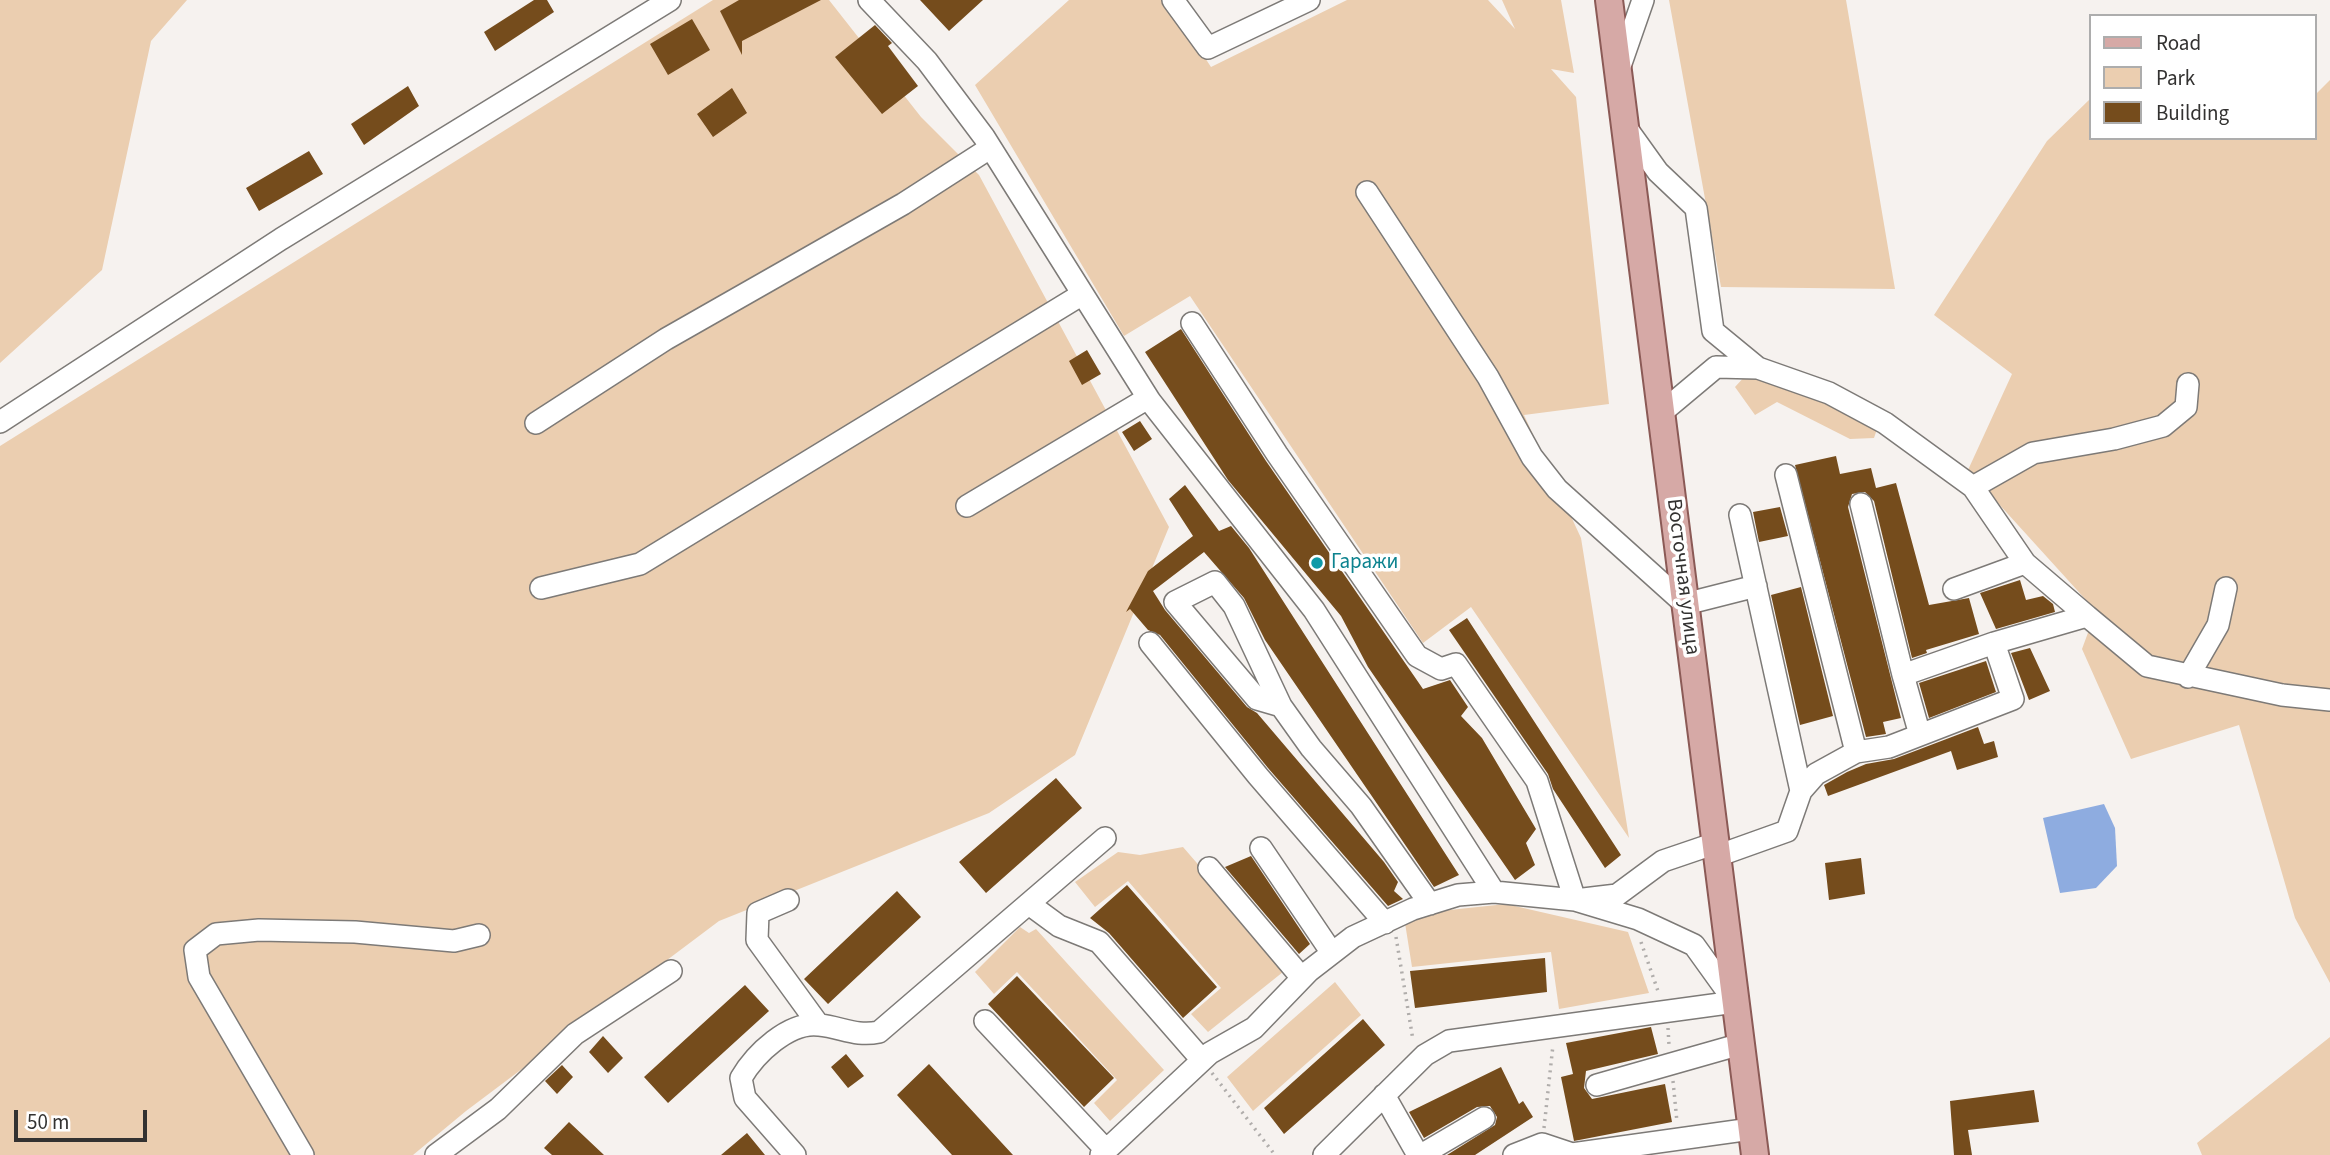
<!DOCTYPE html>
<meta charset="utf-8">
<style>
body{margin:0}
#map{position:relative;width:2330px;height:1155px;overflow:hidden;background:#f6f2ef;font-family:"Source Sans 3",sans-serif}
canvas{display:block}
.legend{position:absolute;left:2089px;top:14px;width:228px;height:126px;box-sizing:border-box;background:#fff;border:2px solid #adadad;margin:0;padding:9px 12px;list-style:none;font-size:21px;color:#333231}
.legend li{display:flex;align-items:center;gap:14px;height:35px}
.legend b{width:35px;border:2px solid #adadad}
.scale{position:absolute;left:14px;top:1110px;width:133px;height:32px;box-sizing:border-box;border:4px solid #333231;border-top:0;padding-left:9px;font-size:21px;line-height:24px;white-space:nowrap;color:#333231;-webkit-text-stroke:5px #fff;paint-order:stroke}
</style>
<div id="map">
<canvas width="2330" height="1155"></canvas>
<ul class="legend">
<li><b style="height:9px;background:#d6a9a6"></b>Road</li>
<li><b style="height:19px;background:#ebceb0"></b>Park</li>
<li><b style="height:19px;background:#754c1c"></b>Building</li>
</ul>
<div class="scale">50 m</div>
</div>
<script>
const ctx = document.querySelector('canvas').getContext('2d');
ctx.lineJoin = 'round';
function fillPath(path, color) { ctx.fillStyle = color; ctx.fill(path, 'evenodd'); }
function strokePath(path, color, width, dash) { ctx.strokeStyle = color; ctx.lineWidth = width; ctx.lineCap = dash ? 'butt' : 'round'; ctx.setLineDash(dash || []); ctx.stroke(path); }
function drawText(font, color, halo, rows, align = 'center') {
  ctx.font = font + ' "Source Sans 3",sans-serif'; ctx.lineWidth = 7; ctx.setLineDash([]); ctx.textBaseline = 'middle'; ctx.strokeStyle = halo; ctx.fillStyle = color; for (const [text, x, y, turn = 0] of rows) {
    ctx.save(); ctx.translate(x, y); ctx.rotate((+turn || 0) * Math.PI / 180); ctx.textAlign = isNaN(turn) ? turn : align; if (halo) ctx.strokeText(text, 0, 0); ctx.fillText(text, 0, 0); ctx.restore();
  }
}
const green = new Path2D(`
 M0,0H187L151,41L102,270L0,363Z
 M713,0H829L921,117L979,175L1169,527L1075,755L989,813L719,921L466,1111L413,1155H0V446Z
 M1069,0H1167L1211,67L1347,0H1488L1515,29L1502,0H1561L1574,73L1551,69L1576,97L1609,404L1524,415L1581,538L1629,838L1471,607L1423,643L1190,296L1124,336L975,85Z
 M1669,0H1846L1895,289L1721,287Z
 M2330,80V983L2295,918L2239,725L2131,759L2082,649L2096,611L1968,470L2012,374L1934,315L2047,141L2090,99V138H2314V96Z
 M1746,375L1781,382L1878,426L1874,438L1850,439L1777,402L1755,415L1735,387Z
 M1183,847L1288,968L1208,1032L1191,1014L1221,988L1128,881L1095,907L1075,882L1118,852L1140,855Z
 M1506,904L1628,932L1649,993L1559,1009L1551,952L1412,967L1405,923L1440,911Z
 M1020,927L1029,933L1036,929L1164,1070L1110,1121L1094,1103L1117,1080L1017,972L994,994L975,972Z
 M1335,982L1361,1015L1253,1111L1227,1077Z
 M2330,1037V1155H2202L2197,1143Z`);
const water = new Path2D(`
 M2104,804L2115,828L2117,866L2096,888L2060,893L2043,818Z`);
const building = new Path2D(`
 M534,0H547L554,12L495,51L484,32Z
 M739,0H821L742,41V55L720,11Z
 M920,0H983L949,31Z
 M692,19L710,50L668,75L650,44Z
 M875,25L892,43L888,46L918,86L882,114L835,57Z
 M408,86L419,106L364,145L351,124Z
 M732,88L747,113L713,137L697,114Z
 M309,151L323,174L259,211L246,188Z
 M1181,329L1266,461L1423,689L1450,680L1468,707L1461,716L1482,738L1536,829L1526,843L1535,865L1515,880L1368,667L1341,616L1228,480L1145,352Z
 M1087,350L1101,374L1082,385L1069,361Z
 M1140,421L1152,439L1134,451L1122,432Z
 M1836,456L1840,474L1871,468L1876,488L1896,483L1929,605L1969,598L1979,634L1926,650L1927,653L1912,658L1874,501L1865,492L1852,494L1848,507L1901,718L1883,722L1886,734L1866,737L1795,465Z
 M1185,485L1219,531L1231,526L1249,548L1459,875L1434,887L1265,640L1244,598L1204,552L1153,591L1165,610L1247,707L1257,713L1384,862L1398,882L1394,891L1403,899L1388,906L1268,768L1160,635L1148,630L1130,609L1126,612L1148,571L1193,536L1169,499Z
 M1780,507L1788,536L1759,542L1753,512Z
 M2020,580L2026,600L2043,596L2053,604L2055,612L1996,629L1980,593Z
 M1801,587L1833,716L1800,725L1771,595Z
 M1467,618L1621,855L1605,868L1553,789L1548,774L1449,630Z
 M2030,648L2050,691L2029,700L2011,653Z
 M1986,661L1996,692L1929,718L1919,683Z
 M1978,727L1984,744L1994,741L1998,757L1957,770L1951,751L1828,796L1824,785L1847,772L1866,764L1894,759Z
 M1056,778L1082,808L986,893L959,862Z
 M1251,856L1310,944L1299,954L1225,867Z
 M1861,858L1865,894L1829,900L1825,863Z
 M1127,885L1217,987L1183,1018L1109,933L1090,918Z
 M897,891L921,917L828,1004L804,979Z
 M1545,958L1547,992L1415,1008L1410,971Z
 M1017,976L1114,1078L1084,1107L988,1004Z
 M745,985L769,1011L668,1103L644,1077Z
 M1363,1019L1385,1045L1284,1134L1264,1108Z
 M1651,1027L1658,1054L1586,1071L1584,1088L1592,1099L1665,1084L1672,1122L1574,1141L1561,1077L1573,1074L1566,1043Z
 M603,1036L623,1058L608,1073L589,1052Z
 M846,1054L864,1076L848,1088L831,1067Z
 M929,1064L1013,1155H952L897,1095Z
 M562,1065L573,1077L557,1094L545,1081Z
 M1501,1067L1519,1104L1523,1101L1533,1117L1475,1155H1447L1495,1125L1497,1117L1490,1106L1477,1107L1424,1138L1409,1112Z
 M2034,1090L2039,1122L1968,1130L1972,1155H1954L1950,1101Z
 M569,1122L604,1155H552L544,1148Z
 M747,1133L765,1155H721Z`);
const path = new Path2D(`
 M1396,937L1413,1040
 M1641,942L1659,994
 M1668,1028L1669,1045
 M1212,1073L1275,1155
 M1673,1081L1677,1122
 M1544,1128L1553,1045`);
const minor = new Path2D(`
 M869,0L927,61L984,137L1150,401L1314,610L1494,892
 M1173,0L1208,48L1309,0
 M1619,69L1643,0
 M1625,126L1658,172L1696,208L1713,331L1758,368
 M1367,192L1488,377L1532,457L1557,489L1685,604L1756,586
 M1192,323L1277,454L1417,656L1441,669L1456,664L1537,781L1575,900L1617,895L1663,861L1716,843
 M1661,413L1716,367L1758,368L1829,393L1885,423L1973,487L2025,563
 M0,422L281,239L670,0
 M536,423L666,339L903,204L990,148
 M1786,475L1856,752L1816,774L1801,791
 M1973,487L2033,453L2114,439L2163,426L2186,407L2188,384
 M967,506L1148,398
 M541,588L640,564L1081,295
 M1954,589L2025,563L2087,616L1994,643
 M2087,616L2147,666L2282,695L2330,700
 M1150,643L1258,776L1385,923
 M1903,675L1920,735
 M2188,677L2218,625L2226,588
 M1281,706L1257,699L1175,602L1215,582L1234,606L1281,706L1311,748L1361,806L1430,904
 M1856,752L1889,747L2013,699L1994,643L1903,675L1861,504
 M1261,848L1332,953
 M1717,856L1787,831L1801,791L1740,515
 M1209,868L1302,978
 M788,900L758,913L757,940L818,1024
 M1029,904L1059,926L1099,942L1202,1060
 M985,1021L1106,1150
 M1597,1085L1741,1044
 M1384,1095L1418,1155
 M303,1155L199,977L195,950L216,934L259,930L355,932L454,941L479,935
 M436,1155L498,1109L575,1034L671,971
 M795,1155L745,1098L741,1078C755,1054 789,1021 819,1025C841,1027 856,1037 879,1032L1105,838
 M1101,1155L1210,1053L1254,1028L1309,971L1353,937L1413,909L1458,895L1494,892L1575,900L1638,919L1694,945L1735,1002L1449,1041L1425,1055L1324,1155
 M1421,1155L1484,1118
 M1514,1155L1542,1144L1572,1154L1751,1129`);
const major = new Path2D(`
 M1609,0L1755,1155`);
const markers = [
 [1317,563,7,"#0f9aa8"]
];
const cultureNames = [
 ["Гаражи",1331,563]
];
const streetNames = [
 ["Восточная улица",1682,577,83]
];
fillPath(green, '#ebceb0');
fillPath(water, '#8eace0');
fillPath(building, '#754c1c');
strokePath(minor, '#7d7a77', 24);
strokePath(major, '#8b5a56', 30);
strokePath(path, '#b0adab', 3.5, [2, 5]);
strokePath(minor, '#fff', 21);
strokePath(major, '#d6a9a6', 26);
for (const [x, y, r, color] of markers) { const dot = new Path2D(); dot.arc(x, y, r, 0, 2 * Math.PI); ctx.fillStyle = color; ctx.fill(dot); strokePath(dot, '#fff', 2.5); }
drawText('21px', '#0d838f', '#fff', cultureNames, 'left');
drawText('21px', '#333231', '#fff', streetNames);
</script>
